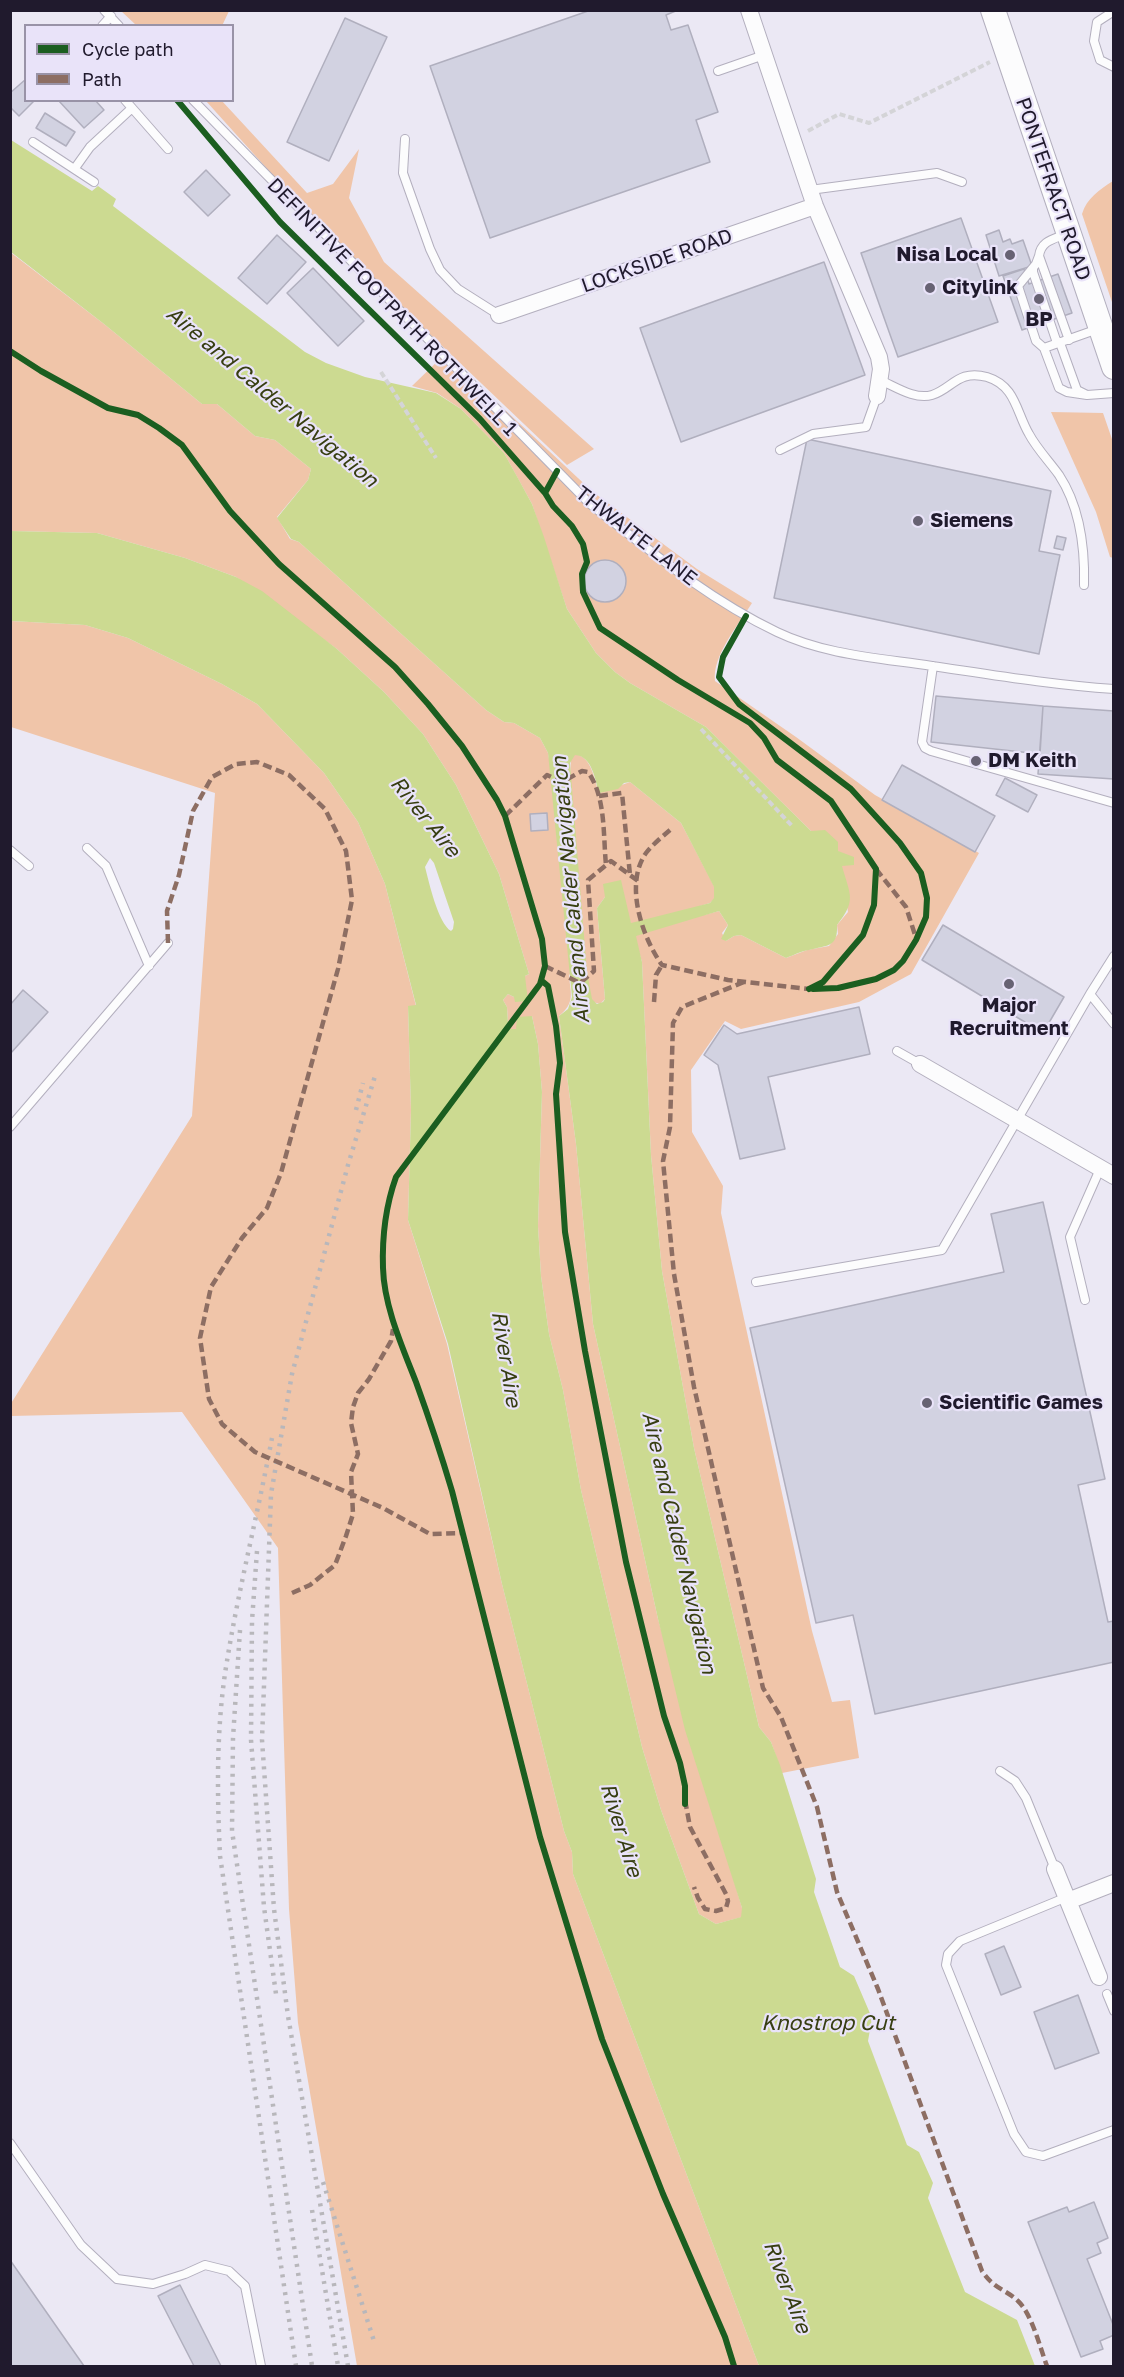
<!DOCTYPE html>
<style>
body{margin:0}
#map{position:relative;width:1124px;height:2377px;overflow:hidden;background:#ebe8f4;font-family:"Golos Text",sans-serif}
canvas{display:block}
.frame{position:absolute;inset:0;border:12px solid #201a2d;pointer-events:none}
.legend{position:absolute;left:24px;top:24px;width:210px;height:78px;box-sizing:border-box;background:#e9e3f9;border:2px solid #9993a7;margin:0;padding:8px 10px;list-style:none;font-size:18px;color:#201a2d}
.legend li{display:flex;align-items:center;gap:12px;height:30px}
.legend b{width:30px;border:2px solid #9993a7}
</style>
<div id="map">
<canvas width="1124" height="2377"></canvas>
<div class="frame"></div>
<ul class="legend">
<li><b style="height:8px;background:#1b5e20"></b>Cycle path</li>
<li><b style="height:8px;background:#8d6e63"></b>Path</li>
</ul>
</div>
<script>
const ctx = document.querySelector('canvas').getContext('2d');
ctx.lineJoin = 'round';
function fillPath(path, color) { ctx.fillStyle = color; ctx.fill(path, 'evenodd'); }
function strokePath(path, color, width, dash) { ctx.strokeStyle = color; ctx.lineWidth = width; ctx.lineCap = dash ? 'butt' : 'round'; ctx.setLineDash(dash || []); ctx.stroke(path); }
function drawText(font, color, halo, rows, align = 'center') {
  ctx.font = font + ' "Golos Text",sans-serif'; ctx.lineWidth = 4.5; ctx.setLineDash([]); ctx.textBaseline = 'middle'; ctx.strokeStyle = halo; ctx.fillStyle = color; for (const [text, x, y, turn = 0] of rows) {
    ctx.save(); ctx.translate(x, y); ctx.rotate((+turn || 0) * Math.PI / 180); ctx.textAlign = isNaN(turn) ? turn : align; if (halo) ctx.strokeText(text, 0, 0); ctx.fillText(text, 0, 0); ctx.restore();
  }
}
const green = new Path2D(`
 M121,11H229L222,26L136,25Z
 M206,101H222L307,193L333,184L359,149L349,198L384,262L594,449L567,465L333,242Z
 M1113,181V305L1082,214C1087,198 1099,190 1113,181Z
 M10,252L104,324L202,404H217L255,436L275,440L311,469L308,480L277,517L290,539L299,542L486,710L504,722L514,723L540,738L548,753L552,777L570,776L571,759L575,754C592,757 594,779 599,793L630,782L681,823L714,886V899L710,903L700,906L704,915L719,911L728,925L722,933L726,941L734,936L741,935L786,958L807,950L829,946L838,934L837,925L848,912L838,851L811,831L706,727L630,683L615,672L596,653L567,609L532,504L504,453L461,409L437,393L412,386L445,354L593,492L697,569L752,603C739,624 712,656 715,681L796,737L875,795L979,853L911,974L859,1002L741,1029L725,1021L691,1070L692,1132L723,1186L721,1213L812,1631L832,1702L850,1700L859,1758L782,1773L771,1742L759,1727L694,1448L662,1271L651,1155L642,962L628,914L605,897L597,908L605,999L600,1004L593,1002L569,974C570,993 576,1002 559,1016L576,1144L593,1324L658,1619L742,1908V1917L716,1924L699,1914L661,1810L642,1747L581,1490L563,1390L549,1334L541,1276L538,1226L542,1092L538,1044L532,1016L516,1029L509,1030L507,1025L508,1023L507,1007L503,1000L508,994L514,997L525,976L529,974L499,874L456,785L423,734L384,692L337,649L236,577L185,558L97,533L11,531Z
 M1051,412L1103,413L1113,442V558L1110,557L1096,512Z
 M11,621L85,625L128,638L222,684L257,704L324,773L358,822L385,884L416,1006H408L411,1110L408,1220L447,1344L502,1584L564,1831L572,1852L573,1874L759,2366H357L298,2023L289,1909L278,1548L182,1412L11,1416L10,1405L192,1116L215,793L11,727Z`);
const water = new Path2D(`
 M11,140L92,191L98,186L116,199L113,206L305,352L326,363L365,377L436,393L461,409L504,453L519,480L532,504L544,537L567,609L596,653L615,672L630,683L706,727L811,831L825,830L838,842V851L854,857V865L842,866C850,895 857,900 837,925C838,948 827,945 809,950C801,951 794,955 786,958L741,935L734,936L726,941L721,939L728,925L719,911L636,936L642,962L651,1155L662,1271L694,1448L759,1727L771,1742L780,1765L816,1879L814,1892L840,1967L854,1976L872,2018L868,2041L907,2145L919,2152L933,2183L928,2198L965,2292L1017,2320L1035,2366H759L573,1874L572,1852L564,1831L502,1584L448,1344L408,1220L411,1110L408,1006L416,1005L385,884L358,822L324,773L257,704L222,684L128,638L85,625L11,621V531L97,533L185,558L236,577L262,591L337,649L384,692L423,734L456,785L499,874L529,974L525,976L528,1001L515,1002L514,997L508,994L503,1000L507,1007L508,1023L507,1025L509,1029H516L517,1017L532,1016L538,1044L542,1092L538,1226L541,1276L549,1334L563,1390L581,1490L642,1747L661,1810L699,1914L716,1924L741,1917L742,1908L685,1730L658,1619L593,1324L576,1144L559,1016L568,1009L572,997L548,753L540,738L514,723L504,722L486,710L299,542L291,539L277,518L308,480L311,469L275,440L255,436L217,404H202L104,324L11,252ZM575,755C592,756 595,779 599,793L618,789L624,783L630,782L681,823L714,887V898L710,903L631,923L621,880L603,884L605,897L597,908L605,999L603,1002L597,1004L592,999L587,972L571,776L570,763ZM430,858L434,863L454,922L453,929L451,931C438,923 429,882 425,867Z`);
const building = new Path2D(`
 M591,10H678L666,15L671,30L688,25L718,112L696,120L710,162L490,238L430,66Z
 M345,18L387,37L329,161L287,142Z
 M26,79V100H35L19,116L10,107V93Z
 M58,100H95L104,110L84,128Z
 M45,113L75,132L66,146L36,128Z
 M206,170L230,195L208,216L184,192Z
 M961,218L998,322L898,357L861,253Z
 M999,230L1003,242L1010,239L1012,244L1023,240L1032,266L999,276L986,235Z
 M277,235L306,262L267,304L238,278Z
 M824,262L865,375L681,442L640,328Z
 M313,268L364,321L338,346L287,293Z
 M1024,269L1029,284L1058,274L1072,313L1022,330L1003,276Z
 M807,439L1051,491L1039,551L1060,555L1039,654L774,598Z
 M1057,536L1066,538L1063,550L1054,548Z
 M584 581a21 21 0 1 1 42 0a21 21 0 1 1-42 0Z
 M936,696L1043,706L1040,754L931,742Z
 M1043,706L1114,711V779L1038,774Z
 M902,765L995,816L975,852L882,800Z
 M1005,778L1037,795L1028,812L996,795Z
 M547,813L548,830L531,831L530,814Z
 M943,925L1064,997L1043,1033L922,960Z
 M23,990L48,1012L10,1054V1005Z
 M859,1007L870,1054L768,1077L785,1149L740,1159L718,1065L704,1055L724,1025L737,1034Z
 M1043,1202L1105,1479L1078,1485L1108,1622L1114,1621V1662L875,1714L853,1615L816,1623L750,1328L1004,1272L991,1214Z
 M1004,1946L1021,1987L1001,1995L985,1954Z
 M1078,1995L1099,2053L1055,2069L1034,2012Z
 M1094,2202L1108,2238L1097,2243L1101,2253L1087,2259L1114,2327V2335L1100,2341L1103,2349L1081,2357L1028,2222L1067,2207L1069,2212Z
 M10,2260L84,2366H10Z
 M180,2285L221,2366H194L158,2296Z`);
const path = new Path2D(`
 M808,131L839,114L869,123L990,62
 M381,372L436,458
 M701,729L793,827`);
const service = new Path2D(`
 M104,10L119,26
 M1114,11L1097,22L1094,41L1100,60L1114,67
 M102,26L111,16
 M718,71L764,55
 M125,100L168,149
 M193,100L589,503C649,550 708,599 777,632C825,655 880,658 932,666C993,675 1053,685 1114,689
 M405,139L403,173L430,249L440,270L458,289L499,315
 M33,142L94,182
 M75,168L90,147L132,108
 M810,190L937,173L962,182
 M1068,233C1055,239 1041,240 1039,256L1069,340
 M1039,256L1036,264L1018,286L1036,341L1044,348L1059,388L1067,392L1087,395
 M1033,268V272L1056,340L1060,343L1077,390L1087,395L1114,393
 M1044,348L1098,329
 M880,380C896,387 915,400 932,395C952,389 958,369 987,377C1016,386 1016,412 1029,434C1037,449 1049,461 1059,475C1080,507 1085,547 1084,585
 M780,450L813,434L866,427L877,396
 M933,666L922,742L925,748L931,751L1114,803
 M87,848L106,866L149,966
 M10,850L29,866
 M1090,994L1114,956
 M897,1051L920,1064
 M10,1127L168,943
 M756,1282L942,1250L1090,994L1114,1024
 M1085,1300L1070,1237L1100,1169
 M1000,1771L1015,1781L1026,1798L1055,1869
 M1067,1897L960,1941L948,1954L946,1965L1014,2134L1026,2152L1043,2156L1114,2130
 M1107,1994L1114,2011
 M10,2143L81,2245L117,2279L153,2284L185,2274L205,2265L229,2271L245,2286L261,2366`);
const minor = new Path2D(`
 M749,10L815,206L879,357L881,369L877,396
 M499,315L815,206
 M920,1064L1114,1176
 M1055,1869L1099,1977
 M1068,1901L1114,1883`);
const secondary = new Path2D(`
 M993,10L1114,367`);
const rail = new Path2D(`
 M356,1110L363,1083
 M272,1438C258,1513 239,1587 227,1661C216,1726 217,1792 220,1856L296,2366
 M257,1551L252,1621L251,1740L264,1907L276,1994
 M240,1630L233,1738L232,1831L312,2366
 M323,2182L374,2341
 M312,2210L338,2366
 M348,2366L288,2016L274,1909L262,1740L271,1494L292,1374L348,1165L375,1076`);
const quiet = new Path2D(`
 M599,796L622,793L630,875
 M505,816L547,775L562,782L582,771L588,772C606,797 603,835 606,865
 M670,830C662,837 652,845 646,853C624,884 642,937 662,965L728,980L809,989
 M876,869L906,907L916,938
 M168,943L167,911L179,875L193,811L212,777L236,764L257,762L289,775L325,809L346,851L352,900L338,969L281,1173L267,1208L242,1238L211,1287L200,1338L209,1399L222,1424L255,1452L383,1508L430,1534L462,1533
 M545,966L580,983L594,971L588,880L611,861L638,881
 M744,982L682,1007L673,1023L670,1127L663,1161L674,1274L694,1387L763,1688L781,1717L817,1807L837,1892L878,1989L982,2271C995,2290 1004,2288 1018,2301C1032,2314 1040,2348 1047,2366
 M654,1002L656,975L662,965
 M292,1593L310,1585L335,1565L346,1536L353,1514L351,1472L358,1454L351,1423L353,1407L358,1393L369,1379L391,1341L393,1329
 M685,1800L690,1827L726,1894L728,1901L726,1908L716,1911L705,1909L698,1898L694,1887`);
const cycleway = new Path2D(`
 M177,100L280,222L480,419L545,493L557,471
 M10,351L41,371L108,408L138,415L159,428L182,445L230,511L279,564L395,667L428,704L462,746L497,800L505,816L542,939L545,966L540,984L396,1177C386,1205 382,1238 383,1268C384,1306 402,1346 416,1382C429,1418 441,1454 452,1491L540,1837L602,2039L663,2194L725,2337L734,2366
 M545,493L553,506L572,526L583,544L587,562L582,574L583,592L600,628L678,680L750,723L764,738L777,760L831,801L876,869L874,905L863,935L823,982L809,989
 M746,616L723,657L719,677L739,704L851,789L900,843L921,873L927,898L926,917L916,940L903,961L894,970L876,979L838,988L813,989
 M542,981L548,986L556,1026L560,1063L556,1094L565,1232L585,1351L626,1562L664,1716L680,1763L685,1786V1804`);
const markers = [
 [1010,255,6,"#676273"],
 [930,288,6,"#676273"],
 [1039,299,6,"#676273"],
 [918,521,6,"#676273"],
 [976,761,6,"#676273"],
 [1009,984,6,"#676273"],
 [927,1403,6,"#676273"]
];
const streetNames = [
 ["PONTEFRACT ROAD",1053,189,71],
 ["LOCKSIDE ROAD",657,261,-19],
 ["DEFINITIVE FOOTPATH ROTHWELL 1",392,307,46],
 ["THWAITE LANE",636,536,38]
];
const poiNames = [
 ["Nisa Local",998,255,"right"],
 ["Citylink",942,288],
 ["BP",1039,320,"center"],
 ["Siemens",930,521],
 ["DM Keith",988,761],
 ["Major",1009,1006,"center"],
 ["Recruitment",1009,1029,"center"],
 ["Scientific Games",939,1403]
];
const waterNames = [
 ["Aire and Calder Navigation",272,397,40],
 ["River Aire",425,817,51],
 ["Aire and Calder Navigation",571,890,-95],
 ["River Aire",506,1359,81],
 ["Aire and Calder Navigation",679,1543,77],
 ["River Aire",621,1830,73],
 ["Knostrop Cut",828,2023],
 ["River Aire",787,2287,69]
];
fillPath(green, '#f0c5a9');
fillPath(water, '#ccda91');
fillPath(building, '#d2d2e1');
strokePath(building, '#b0afbe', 1.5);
strokePath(service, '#b3afbe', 10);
strokePath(minor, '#b3afbe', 18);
strokePath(secondary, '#b3afbe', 26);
strokePath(path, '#d4d4d7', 4, [6, 3]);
strokePath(service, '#fcfcfd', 8);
strokePath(minor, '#fcfcfd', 16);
strokePath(secondary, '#fcfcfd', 24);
strokePath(rail, '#b8b7bb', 4.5, [3, 6]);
strokePath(quiet, '#8d6e63', 4.5, [9, 4.5]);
strokePath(cycleway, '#1b5e20', 6);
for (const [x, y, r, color] of markers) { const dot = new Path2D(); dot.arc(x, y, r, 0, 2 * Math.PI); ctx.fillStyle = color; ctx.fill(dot); strokePath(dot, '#e9e3f9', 2); }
drawText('20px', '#201a2d', '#e9e3f9', streetNames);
drawText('bold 20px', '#201a2d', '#e9e3f9', poiNames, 'left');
drawText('italic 21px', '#373e11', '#e9e3f9', waterNames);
</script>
